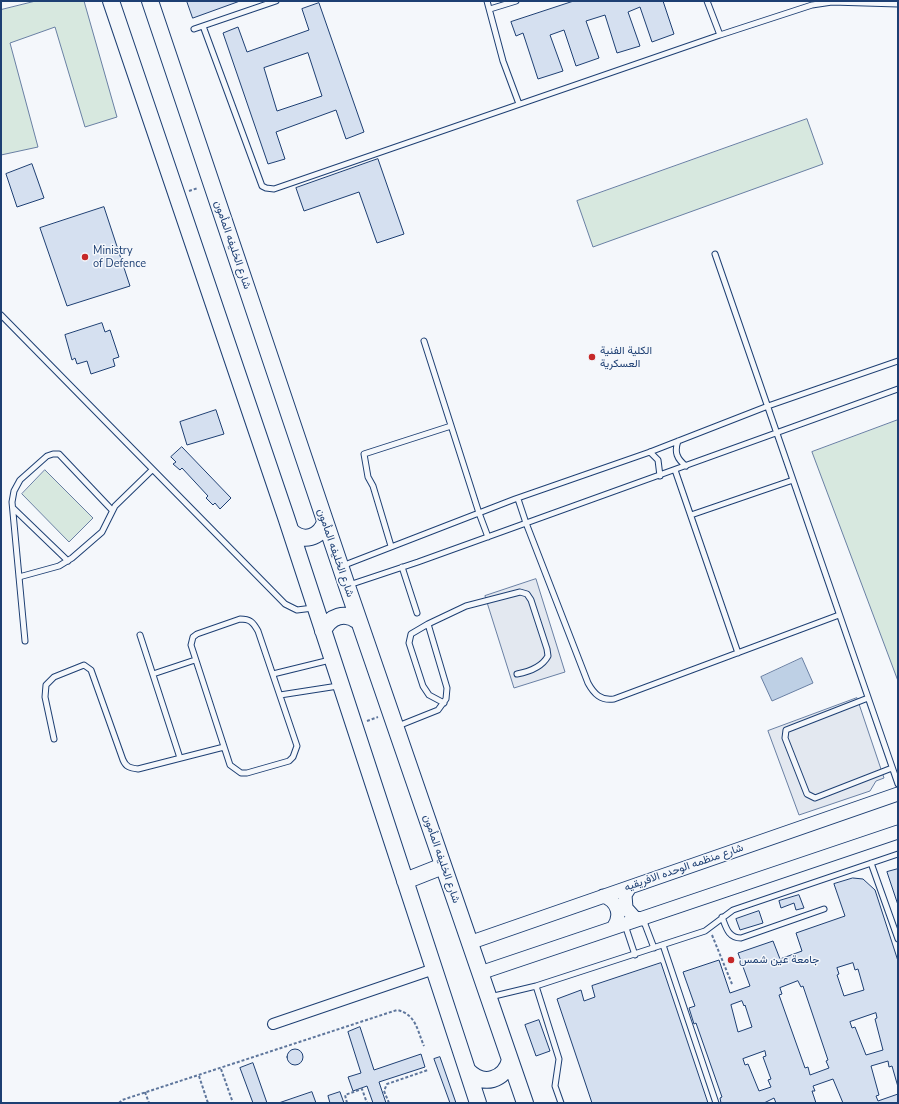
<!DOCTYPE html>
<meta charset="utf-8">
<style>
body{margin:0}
#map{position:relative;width:899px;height:1104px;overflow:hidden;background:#f4f7fb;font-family:"Nunito Sans",sans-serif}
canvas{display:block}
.frame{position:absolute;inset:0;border:2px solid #1d3f73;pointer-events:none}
</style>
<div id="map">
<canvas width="899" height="1104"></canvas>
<div class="frame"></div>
</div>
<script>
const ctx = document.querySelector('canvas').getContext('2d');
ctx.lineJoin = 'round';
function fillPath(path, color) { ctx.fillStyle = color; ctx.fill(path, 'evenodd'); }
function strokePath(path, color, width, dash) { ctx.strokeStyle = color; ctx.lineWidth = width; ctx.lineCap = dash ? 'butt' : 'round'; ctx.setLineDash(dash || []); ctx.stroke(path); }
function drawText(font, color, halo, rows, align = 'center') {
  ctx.font = font + ' "Nunito Sans",Vazirmatn,sans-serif'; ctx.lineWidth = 3; ctx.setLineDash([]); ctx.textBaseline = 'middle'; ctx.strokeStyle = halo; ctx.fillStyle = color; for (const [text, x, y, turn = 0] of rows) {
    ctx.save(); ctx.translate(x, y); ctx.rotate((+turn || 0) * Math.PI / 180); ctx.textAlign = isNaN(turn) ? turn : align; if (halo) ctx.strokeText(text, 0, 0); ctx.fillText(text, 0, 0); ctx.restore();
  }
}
const green = new Path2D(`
 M36,1H84L117,117L85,127L55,27L10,43L38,147L1,155V10Z
 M807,119L823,164L593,247L577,201Z
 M898,420V681L812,452Z
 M45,470L93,518L69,542L22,494Z`);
const parking = new Path2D(`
 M536,579L565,672L514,688L485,596Z
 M857,698L884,778L876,781L870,791L799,815L768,731Z`);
const water = new Path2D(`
 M802,658L813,683L772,701L761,677Z`);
const building = new Path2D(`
 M187,1H240L193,18Z
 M574,1H663L674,34L652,42L640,7L628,12L640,46L617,53L605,15L586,21L599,58L576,66L564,30L550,35L563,71L538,79L523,33L516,36L511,22Z
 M319,3L364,132L346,139L336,110L276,132L285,159L268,164L223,33L238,27L247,52L309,30L302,9ZM308,53L322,96L277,111L264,68Z
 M378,159L404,234L377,243L359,192L304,211L296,188Z
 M32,164L44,198L17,207L6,174Z
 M104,207L130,286L67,306L40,228Z
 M102,323L105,332L110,330L119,357L113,359L115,366L91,374L87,361L77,364L75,358L72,360L65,335Z
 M216,410L224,434L187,445L180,422Z
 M182,447L231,498L220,509L215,503L213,505L206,498L208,496L182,468L180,470L173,464L176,462L171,457Z
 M898,869V905L887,872Z
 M853,878L863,879L875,890L898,961V1087L892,1066L889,1067L888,1061L871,1066L879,1095L876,1096L878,1101L898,1094V1103H843L833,1079L813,1086L815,1091H812L816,1103H776L774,1098L764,1103H721L720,1098L722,1097L696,1023L694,1024L689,1008L695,1006L683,972L719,960L730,993L750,986L738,953L773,941L780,959L802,951L796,933L845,916L834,884ZM853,963L855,970L858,969L864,990L844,996L837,975L839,974L837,968ZM798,981L801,987L803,986L828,1060L826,1061L829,1068L810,1075L808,1067L805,1068L779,995L782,994L780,988ZM742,1001L744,1006L745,1005L752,1027L738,1032L731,1005ZM876,1013L877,1018L875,1019L883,1050L866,1055L855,1027L852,1028L850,1022ZM765,1051L766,1056L763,1057L771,1079L768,1080L771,1087L759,1091L748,1064L745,1065L743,1059Z
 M799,895L804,908L796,910L794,903L781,908L779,901Z
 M759,911L763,923L740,930L736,919Z
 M661,963L708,1103H592L557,999L581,990L584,1001L595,997L592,986Z
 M539,1020L550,1051L536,1056L525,1025Z
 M360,1027L374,1070L421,1054L425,1067L379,1082L386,1103H373L367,1086L353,1091L348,1077L361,1073L348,1032Z
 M287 1057a8 8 0 1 1 16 0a8 8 0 1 1-16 0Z
 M440,1057L456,1103H450L434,1059Z
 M253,1063L267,1103H253L240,1068Z
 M312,1092L316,1103H279Z
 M340,1092L344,1103H330L328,1096Z`);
const path = new Path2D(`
 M189,191L198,188
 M367,721L378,717
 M712,935L732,984
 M221,1069L233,1103
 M199,1076L208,1103
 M145,1092L149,1103
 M119,1103L122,1100L397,1010C416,1014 417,1030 424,1046
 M347,1103L345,1095L362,1089L367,1103
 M389,1103L384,1091L387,1084L428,1070`);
const service = new Path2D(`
 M487,1L503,61L519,104
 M490,9L516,1
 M203,26L262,186L266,188L274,189L720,35L707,1
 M194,29L276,1
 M720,35L812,5L832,2L898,4
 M715,254L898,784
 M1,315L285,604L297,610L313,608
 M424,341L479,513L488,537
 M678,441C674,452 677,459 686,466
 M650,452L658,460L660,476
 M675,470L738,653
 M518,499L526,523L588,683C594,694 601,701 614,699L839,615
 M13,508L68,561
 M691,515L793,480
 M391,546L373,486L368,477L364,454L451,426
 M342,566L515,499L650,452L768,406L898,361
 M402,567L417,613
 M19,577L59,566L72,558L102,532L115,506L152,470
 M349,585L418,562L898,389
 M240,619C250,619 253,622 258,631L297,746L293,757L289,761L247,773H241L230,765L191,645L193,637L197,634Z
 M428,624L411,634L409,643L423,686L429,695L444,703
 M140,635L180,758
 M25,641L12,502L14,491L20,480L47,456L53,454H59L112,510
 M153,674L195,660
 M273,674L330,660
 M280,695L338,686
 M868,698L786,730L785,738L807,794L815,798L892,768
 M398,726L438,710L446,699L447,688L428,624L466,606L520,592L527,594L531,600L547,649L548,656C542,667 528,672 517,674
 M54,739L45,697L46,685L54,677L84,665L91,670L123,760C126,767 130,768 138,769L224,747
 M871,863L898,939
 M722,917C726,927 728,938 741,938L824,909
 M643,919L654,948
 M625,925L635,955
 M663,945L716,1103
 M536,986L559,1059L555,1086L561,1103
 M490,997L536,986L705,931L733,910L898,854`);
const minor = new Path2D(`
 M273,1024L434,969`);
const tertiary = new Path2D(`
 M630,887L625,895L626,908L635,918L643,919
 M603,896C618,901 622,916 613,928
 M469,943L898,794
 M480,973L898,832`);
const primary = new Path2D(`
 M111,1L286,517L478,1103
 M150,1L347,586L525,1103
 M291,531C303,543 320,538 325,522
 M323,631C330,616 345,611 358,621
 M405,881L443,866
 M468,1071C483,1087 505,1080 510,1060`);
const markers = [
 [85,257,4,"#c62828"],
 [592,357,4,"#c62828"],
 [731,960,4,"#c62828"]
];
const streetNames = [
 ["شارع الخليفه المأمون",232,245,71],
 ["شارع الخليفه المأمون",335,553,71],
 ["شارع الخليفه المأمون",441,859,71],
 ["شارع منظمه الوحده الافريقيه",684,868,-19]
];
const poiNames = [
 ["Ministry",93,251],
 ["of Defence",93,264],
 ["الكلية الفنية",600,351],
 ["العسكرية",600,364],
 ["جامعة عين شمس",739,960]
];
fillPath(green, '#d7e8df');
strokePath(green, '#687fa3', 1);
fillPath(parking, '#e3e8f0');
strokePath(parking, '#687fa3', 1);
fillPath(water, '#bed0e5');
strokePath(water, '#687fa3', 1);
fillPath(building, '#d5e0f0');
strokePath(building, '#1d3f73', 1);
strokePath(service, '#1d3f73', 7);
strokePath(minor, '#1d3f73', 12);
strokePath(tertiary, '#1d3f73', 15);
strokePath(primary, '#1d3f73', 18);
strokePath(path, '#5e769c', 2, [3, 2]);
strokePath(service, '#f4f7fb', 5);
strokePath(minor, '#f4f7fb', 10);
strokePath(tertiary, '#f4f7fb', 13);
strokePath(primary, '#f4f7fb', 16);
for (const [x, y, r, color] of markers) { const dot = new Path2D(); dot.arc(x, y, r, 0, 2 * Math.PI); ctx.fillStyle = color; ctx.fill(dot); strokePath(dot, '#f4f7fb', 1.5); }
drawText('11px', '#1d3f73', '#f4f7fb', streetNames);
drawText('11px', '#1d3f73', '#f4f7fb', poiNames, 'left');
</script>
